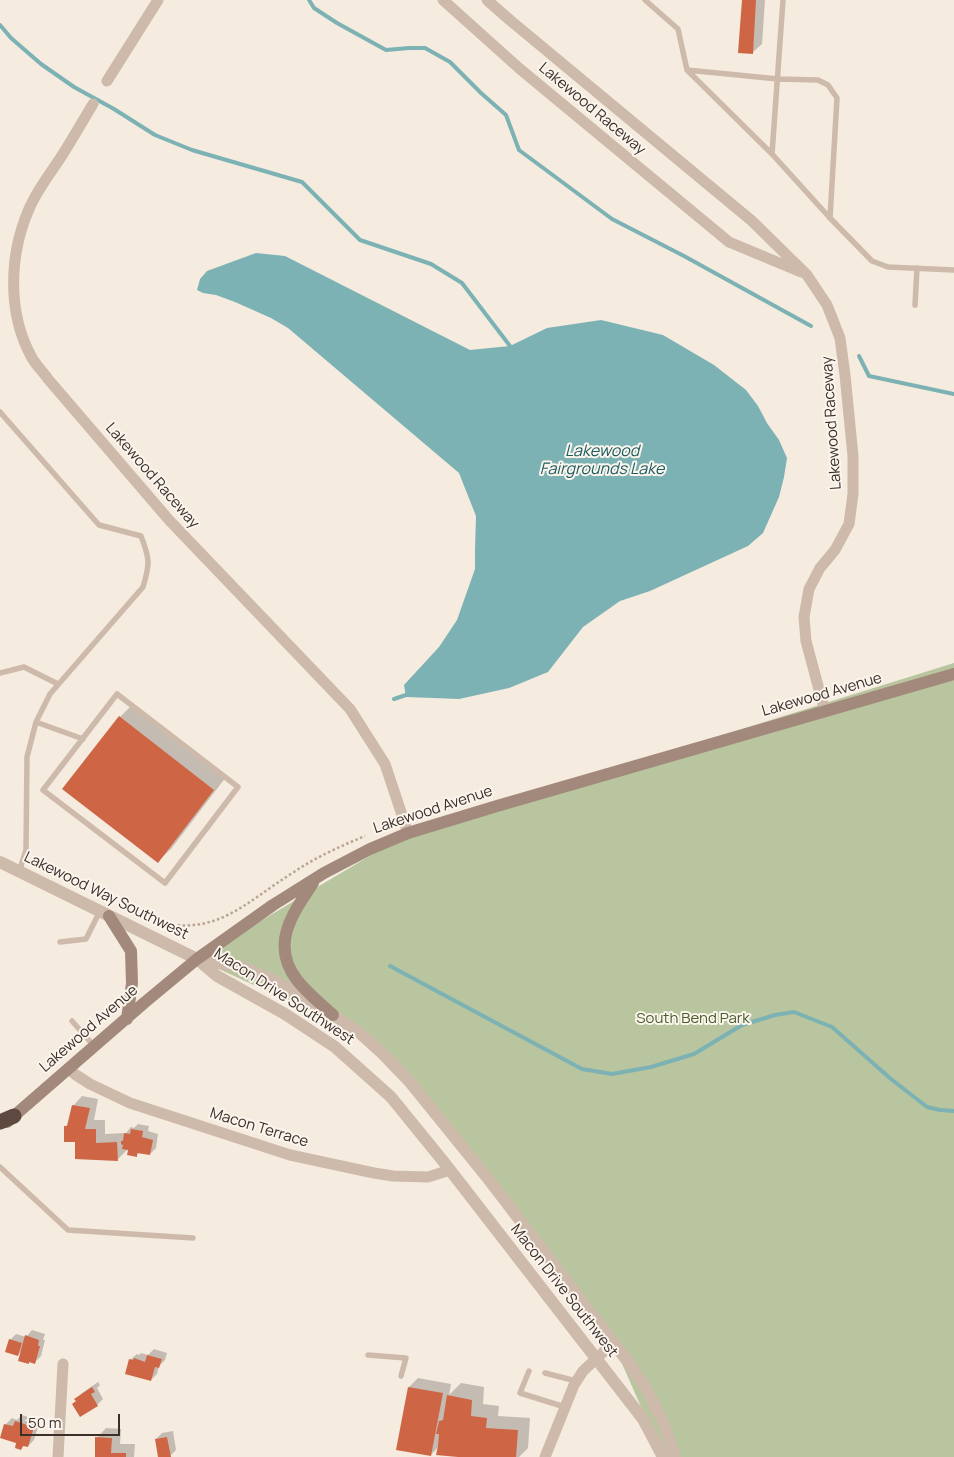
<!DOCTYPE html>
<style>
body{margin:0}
#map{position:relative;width:954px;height:1457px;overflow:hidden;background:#f5ebdf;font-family:Manrope,sans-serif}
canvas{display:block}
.scale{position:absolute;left:20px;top:1414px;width:100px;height:22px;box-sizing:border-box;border:2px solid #3b2f2a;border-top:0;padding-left:6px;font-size:15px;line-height:18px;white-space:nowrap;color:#3b2f2a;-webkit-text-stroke:4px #fbf5ed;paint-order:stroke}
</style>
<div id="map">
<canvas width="954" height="1457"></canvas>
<div class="scale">50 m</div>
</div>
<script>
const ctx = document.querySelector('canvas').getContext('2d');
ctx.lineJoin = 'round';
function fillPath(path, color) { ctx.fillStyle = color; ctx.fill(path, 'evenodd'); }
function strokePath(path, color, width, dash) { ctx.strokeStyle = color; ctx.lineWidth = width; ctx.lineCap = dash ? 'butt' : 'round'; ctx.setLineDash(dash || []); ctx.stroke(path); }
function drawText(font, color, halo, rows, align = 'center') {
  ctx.font = font + ' Manrope,sans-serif'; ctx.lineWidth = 4; ctx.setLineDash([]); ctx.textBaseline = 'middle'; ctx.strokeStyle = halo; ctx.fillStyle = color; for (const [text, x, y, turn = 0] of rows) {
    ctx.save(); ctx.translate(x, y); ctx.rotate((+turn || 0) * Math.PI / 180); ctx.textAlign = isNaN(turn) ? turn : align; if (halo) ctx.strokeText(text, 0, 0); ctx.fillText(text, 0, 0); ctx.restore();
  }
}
const green = new Path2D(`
 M954,663V1457H663L613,1343L409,1081L361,1034L197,959L408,833Z`);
const water = new Path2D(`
 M256,253L285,256L470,350L510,346L547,328L601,320L663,335L714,365L746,390L758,406L767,423L779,440L787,458L784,477L779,497L763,533L748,546L650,591L620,601L583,627L548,672L509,688L459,699L406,697L404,685L439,647L457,620L475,569V550L476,516L459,473L288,328L271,318L235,302L216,295L203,293L197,290L200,279L207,271Z`);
const shadow = new Path2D(`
 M743,0H765L762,44L752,53Z
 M132,705L226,777L171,849L158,861L120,717Z
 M82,1096L98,1099L94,1120H105V1134L126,1133L131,1127L134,1128L138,1124L149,1126L148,1131L158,1134L156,1148L150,1154L140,1153L137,1155L130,1147L118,1159L76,1141L65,1127L69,1123L73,1106Z
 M32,1330L45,1334L43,1340H45L41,1356L35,1362L30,1361L28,1363L22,1350L18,1355L10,1340L16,1334L26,1337Z
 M154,1349L167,1353L165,1360L159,1366L157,1374L151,1380L130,1360L137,1354L139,1355L141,1353L148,1355Z
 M418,1378L451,1384L449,1395L461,1383L484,1387L483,1404L499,1406L498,1416L530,1418L528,1448L519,1457H472L439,1446L431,1455L409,1387Z
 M98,1382L100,1385L97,1388L103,1399L97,1405L81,1415L76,1399L82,1393Z
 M22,1415L40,1421L34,1440L28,1446L24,1445L21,1449L18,1442L1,1437L6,1424L12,1418L17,1420Z
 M106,1428L121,1429L120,1444H135L134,1457H96L97,1438Z
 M173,1431L176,1450L170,1456L159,1457L156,1439L162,1433Z`);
const stream = new Path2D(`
 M309,0L314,8L337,23L386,50L409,48H425L450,62L481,93L506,115L519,150L612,219L684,256L811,326
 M0,25L11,38L41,64L74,87L114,109L155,135L192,150L302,182L360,240L431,264L462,283L510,346V350
 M859,356L869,376L954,394
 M394,699L409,694
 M390,966L582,1069L612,1074L651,1067L694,1054L742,1025L775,1015L794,1012L832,1027L891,1079L927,1107L940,1110L954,1111`);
const building = new Path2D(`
 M742,0H756L753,54L738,53Z
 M119,716L214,790L158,863L62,789Z
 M72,1105L90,1108L85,1129H96V1143L117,1142L118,1161L75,1159V1142H64V1126H67Z
 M131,1129L143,1131L142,1137L153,1140L150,1155L137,1153V1157L127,1155L128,1150L122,1149L123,1145L121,1144V1141H123L124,1133L130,1134Z
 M25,1335L39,1340L38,1346H40L35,1364L29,1362V1364L18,1361Z
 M9,1339L22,1343L18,1356L5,1352Z
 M147,1355L162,1359L159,1368L155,1367L151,1381L125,1374L129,1359L133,1360L134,1358L145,1362Z
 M92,1387L95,1392L91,1394L98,1406L80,1417L72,1404L76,1401L74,1399Z
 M408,1387L443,1393L431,1456L396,1450Z
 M447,1395L472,1400L471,1416L487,1418L486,1428L518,1430L516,1457H458L436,1455L438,1446L439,1434H436L439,1421L443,1420Z
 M15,1421L34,1427L28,1447L23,1446L21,1450L15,1448L16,1443L0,1438L4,1424L13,1426Z
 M95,1437L112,1438L111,1453H126V1457H95Z
 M167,1437L171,1457H158L155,1439Z`);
const path = new Path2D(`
 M153,921C217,938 244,903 294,872C316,857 341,846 365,836`);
const service = new Path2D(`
 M645,0L678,29L687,70L772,154L830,218L872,261L888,267L954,270
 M687,70L778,79L818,80L828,85L837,98L830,218
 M772,154L783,0
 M915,305L917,268
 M0,412L99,525L141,536C150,559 150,564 143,587L50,694L36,722L27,757L26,850L19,872
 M0,673L24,667L58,684
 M117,694L238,787L165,883L43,790Z
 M36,722L83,739
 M60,942L86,939L100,911
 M72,1021L94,1046
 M0,1167L68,1230L193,1238
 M368,1355L406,1358L401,1376
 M529,1371L520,1393L565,1407
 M545,1373L576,1381`);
const minor = new Path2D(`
 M443,0L520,69L729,242L801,272
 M487,0L511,21L752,221L807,275L827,305L840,338L845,375L853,456V494L849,524L835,550L820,568L809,589L804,617L806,641L825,712
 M107,81L158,0
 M93,104C82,122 72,140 61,157C50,174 37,190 29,209C9,255 7,313 32,358C36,365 43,372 48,379L169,520L350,709L385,764L408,833
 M69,1069L76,1075L90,1084L130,1103L290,1155L374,1173L393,1176L428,1177L450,1170
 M58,1457L63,1364
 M545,1457L574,1385L583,1371L613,1343`);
const tertiary = new Path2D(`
 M0,862L197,959L217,976L285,1014L335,1047L391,1097L443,1161L643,1419L663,1457
 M197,959L242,967L271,979L333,1015L361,1034L382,1053L409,1081L490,1181L629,1363L647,1390L665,1426L675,1457`);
const secondary = new Path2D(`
 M313,883C292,914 270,945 297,980C307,993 321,1004 333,1015
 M109,916L131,951L132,983L127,1019
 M7,1122L144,1003L197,959L273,905L324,873L370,849L408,833L497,806L954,674`);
const motorway = new Path2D(`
 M0,1122L14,1116`);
const streetNames = [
 ["Lakewood Raceway",592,109,40],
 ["Lakewood Raceway",832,423,-94],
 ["Lakewood Raceway",152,476,49],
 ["Lakewood Avenue",822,695,-16],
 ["Lakewood Avenue",433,810,-18],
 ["Lakewood Way Southwest",106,896,26],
 ["Macon Drive Southwest",284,997,33],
 ["Lakewood Avenue",89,1029,-41],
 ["Macon Terrace",259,1128,17],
 ["Macon Drive Southwest",564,1291,52]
];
const parkNames = [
 ["South Bend Park",693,1019]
];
const waterNames = [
 ["Lakewood",602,452],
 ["Fairgrounds Lake",602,470]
];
fillPath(green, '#b8c59e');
fillPath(water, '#7cb2b4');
fillPath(shadow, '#0003');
strokePath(stream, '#7cb2b4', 4);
fillPath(building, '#ce6544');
strokePath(path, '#baa494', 2.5, [2.5, 2.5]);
strokePath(service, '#cebaaa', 5.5);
strokePath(minor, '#cebaaa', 11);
strokePath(tertiary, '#cebaaa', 12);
strokePath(secondary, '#a2897b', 12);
strokePath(motorway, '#5d4940', 15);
drawText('15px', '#3b2f2a', '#fbf5ed', streetNames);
drawText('15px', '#4a5c2b', '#fbf5ed', parkNames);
drawText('italic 16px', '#1c5c60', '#fbf5ed', waterNames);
</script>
